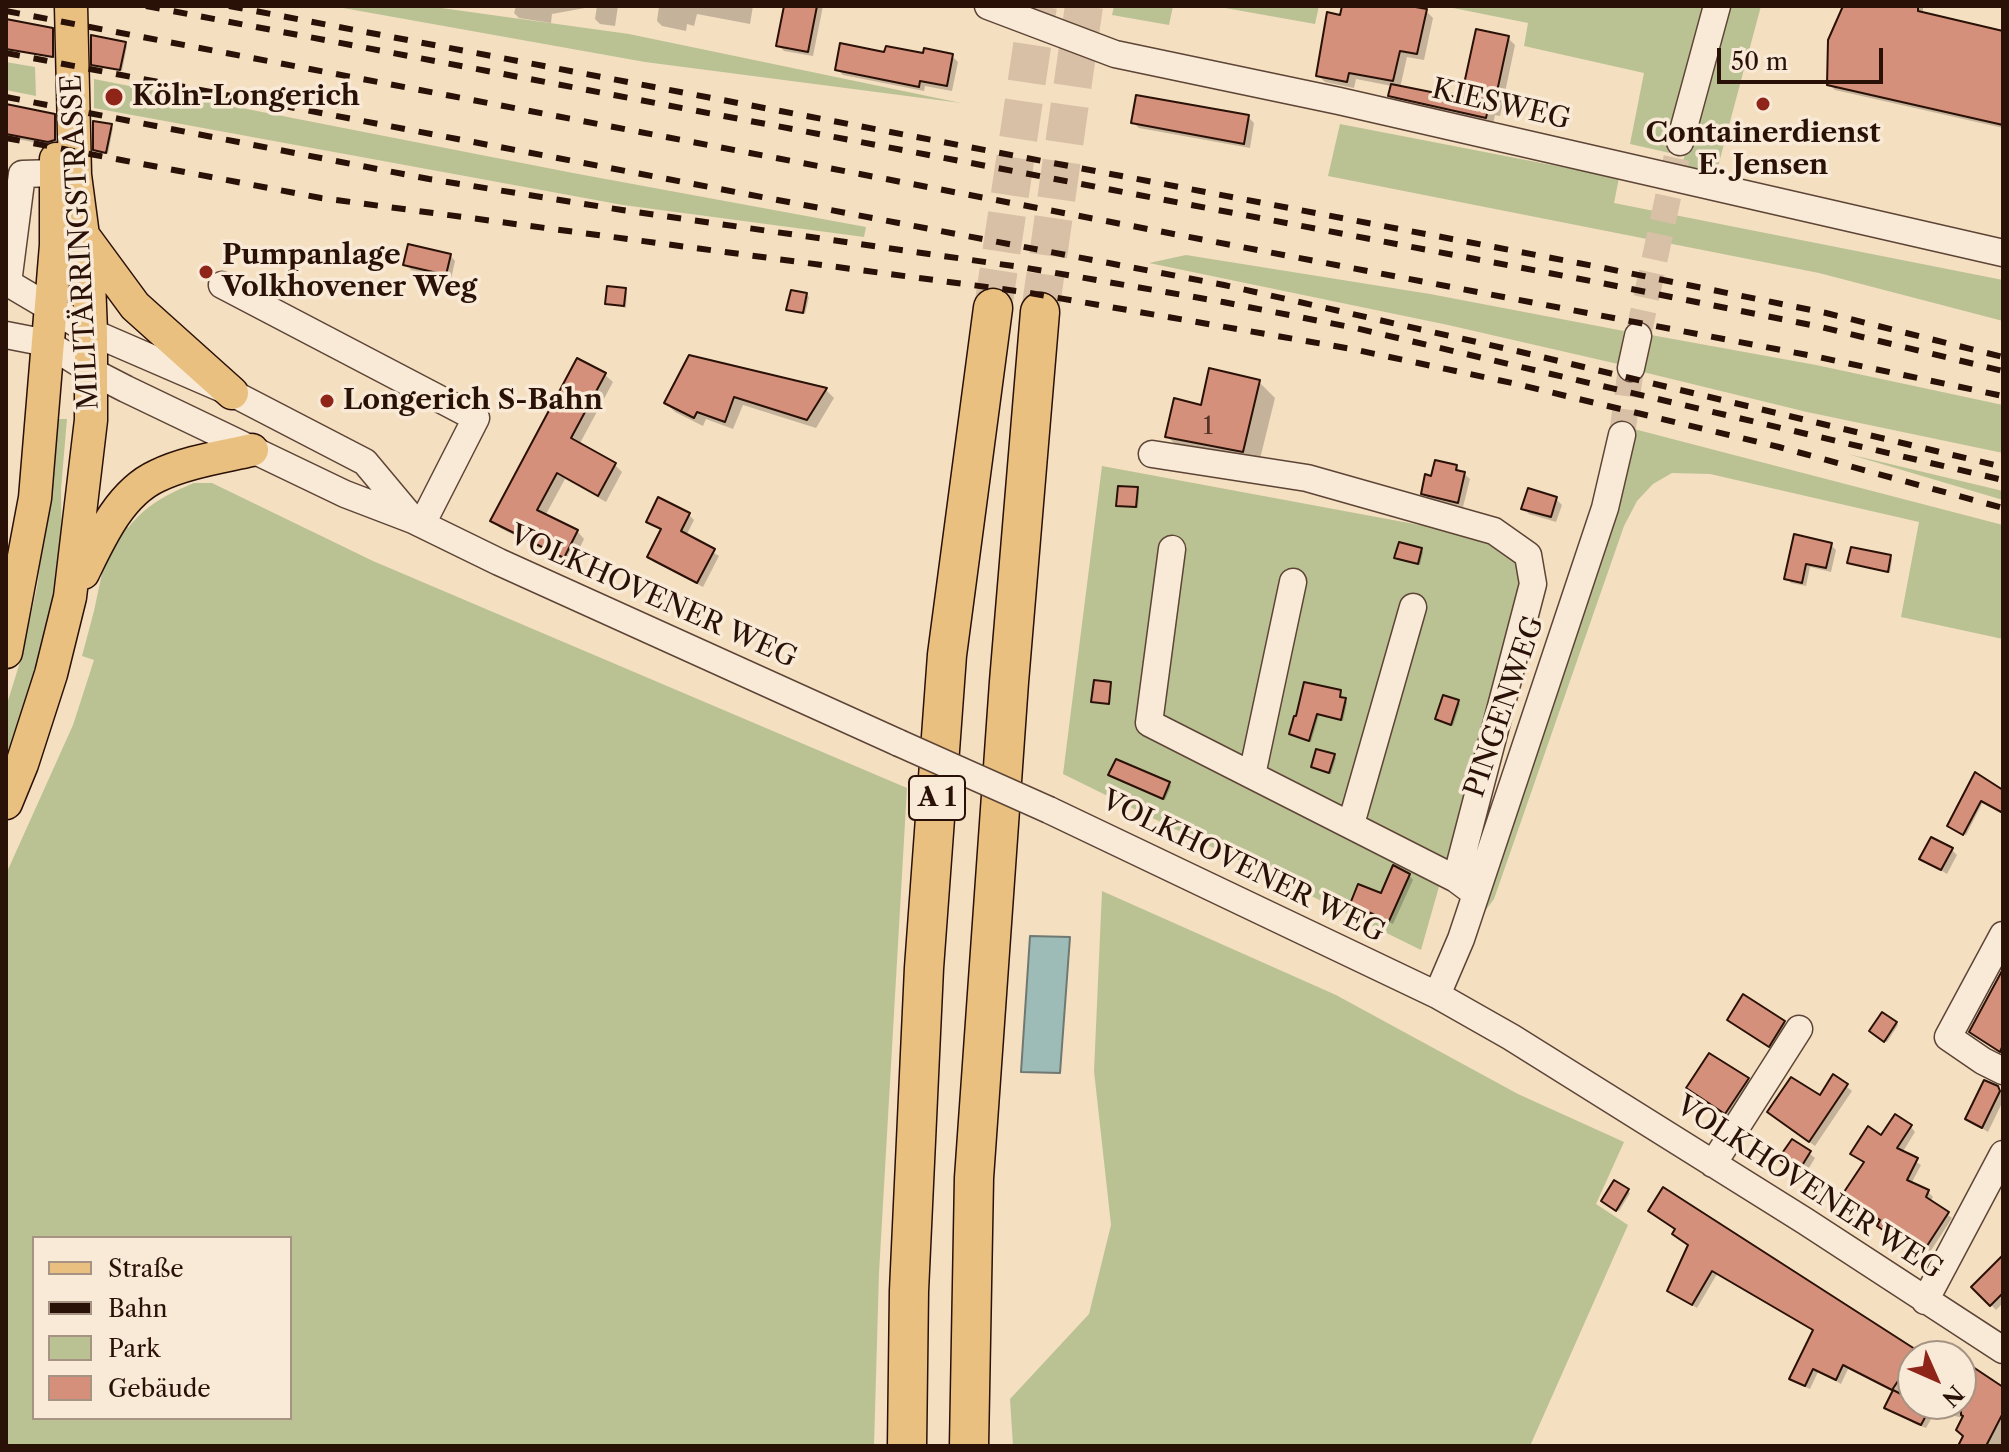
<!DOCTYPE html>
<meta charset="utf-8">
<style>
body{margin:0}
#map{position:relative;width:2009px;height:1452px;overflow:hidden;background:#f5dfc1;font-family:"Libre Caslon Text",serif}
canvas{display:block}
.frame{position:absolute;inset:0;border:8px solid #2a1107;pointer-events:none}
.legend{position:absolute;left:32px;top:1236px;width:260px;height:184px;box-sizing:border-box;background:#f8ead7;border:2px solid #a69384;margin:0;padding:10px 14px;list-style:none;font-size:24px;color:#2a1107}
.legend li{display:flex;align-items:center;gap:16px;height:40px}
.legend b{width:40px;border:2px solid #a69384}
.north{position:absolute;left:1897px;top:1340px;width:80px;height:80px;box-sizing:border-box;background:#f8ead7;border:2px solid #a69384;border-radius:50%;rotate:135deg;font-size:22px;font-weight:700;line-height:32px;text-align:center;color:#2a1107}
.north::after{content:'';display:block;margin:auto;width:28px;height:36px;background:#8f2418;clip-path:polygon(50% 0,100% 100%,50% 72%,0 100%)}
.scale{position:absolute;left:1717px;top:48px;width:166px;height:36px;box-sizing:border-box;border:4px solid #2a1107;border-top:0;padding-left:10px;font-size:24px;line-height:28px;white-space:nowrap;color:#2a1107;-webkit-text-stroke:6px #f8ead7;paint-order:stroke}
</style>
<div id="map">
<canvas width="2009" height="1452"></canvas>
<div class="frame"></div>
<ul class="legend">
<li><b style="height:10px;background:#eac080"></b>Straße</li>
<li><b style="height:10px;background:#2a1107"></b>Bahn</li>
<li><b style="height:22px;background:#bac294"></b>Park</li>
<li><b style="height:22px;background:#d4907a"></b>Gebäude</li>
</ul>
<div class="north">N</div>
<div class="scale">50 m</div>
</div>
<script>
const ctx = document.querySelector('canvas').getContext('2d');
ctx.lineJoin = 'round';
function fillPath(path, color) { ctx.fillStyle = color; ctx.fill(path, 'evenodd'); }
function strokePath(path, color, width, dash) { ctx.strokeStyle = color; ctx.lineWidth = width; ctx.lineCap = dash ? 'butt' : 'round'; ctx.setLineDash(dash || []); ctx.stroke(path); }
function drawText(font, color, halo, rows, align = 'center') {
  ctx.font = font + ' "Libre Caslon Text",serif'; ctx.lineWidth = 7; ctx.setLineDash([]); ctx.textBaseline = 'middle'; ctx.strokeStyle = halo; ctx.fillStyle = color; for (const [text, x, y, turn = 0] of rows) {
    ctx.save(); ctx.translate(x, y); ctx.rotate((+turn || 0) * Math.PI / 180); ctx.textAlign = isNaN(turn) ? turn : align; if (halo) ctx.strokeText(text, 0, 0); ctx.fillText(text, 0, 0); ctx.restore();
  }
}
const green = new Path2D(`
 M332,6H427L629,34L961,103L645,62Z
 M1114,6H1173L1169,25L1112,15Z
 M1214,6H1319L1315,24Z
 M1443,6H1707L1670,153L1630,144L1644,73L1524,46L1528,23Z
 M1725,6H1761L1716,174L1682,165Z
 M6,62L35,67L36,96L6,90Z
 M94,79L573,173L866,227L864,237L623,205L94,108Z
 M1340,124L1619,178L1614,203L2003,280V321L1819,273L1328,176Z
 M1186,255L1430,294L1624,331L1618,364L1448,325L1149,263Z
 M1651,335L1816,365L2003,405V453L1807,412L1643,372Z
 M55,419H67L61,489L62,563L38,670L6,762V707L20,662L37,587L52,475Z
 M1634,429L2003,525V639L1901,617L1919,522L1710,474L1672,473L1653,484L1637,501L1624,526L1494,899L1476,923L1615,506Z
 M1848,454L2003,491V500Z
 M1102,466L1495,539L1518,558L1526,581L1421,950L1063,774Z
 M194,483H212L373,561L907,788L879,1273L874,1446H6V874L73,725L94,660L82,656L94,611L105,559L125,523L128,528C146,505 167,494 194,483ZM34,1238H290V1418H34Z
 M1102,891L1336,995L1518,1094L1624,1142L1596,1204L1628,1225L1530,1446H1013L1010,1399L1089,1314L1111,1225L1094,1071Z`);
const water = new Path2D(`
 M1030,936L1070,937L1060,1073L1021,1072Z`);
const shadow = new Path2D(`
 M516,6H596L552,14L551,23L519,18L514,13Z
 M597,6H618L615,26L600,24L595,19Z
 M659,6H753L750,24L697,14L694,26L687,24L686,31L662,26L657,21Z
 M786,6H823L813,56L784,51L778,45Z
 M1344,6H1400L1426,11L1433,18L1424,60L1407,57L1400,88L1463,100L1508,38L1515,45L1500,116L1495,115L1493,124L1397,102L1390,95L1392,86L1356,79L1354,88L1325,82L1318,75Z
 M1846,6H1923V14L2003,33V128L1835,90L1829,84Z
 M6,21L52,30L54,32L55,58L6,49Z
 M125,44L127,46L122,71L93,64Z
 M886,55L952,56L958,62L952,91L925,86L924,91L843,75L837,69Z
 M6,107L54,115L59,121V145L54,146L6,137Z
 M1248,117L1254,123L1250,148L1139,128L1133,122Z
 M111,126L113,128L108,154L98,152L95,150Z
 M450,255L455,261L451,279L411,270L406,264Z
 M625,290L627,292L626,308L607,303Z
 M806,295L809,297L805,314L789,309Z
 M690,358L826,390L834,398L816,428L743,405L733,429L706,419L703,426L675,412L666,403Z
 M605,375L613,382L579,445L614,464L622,472L606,502L565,479L545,516L577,531L584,539L572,564L500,528L492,521Z
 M1259,382L1275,398L1258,467L1183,452L1167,436L1203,407Z
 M1456,467L1470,479L1463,507L1428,498L1423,493L1433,479Z
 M1137,489L1139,491L1138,508L1118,505Z
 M1556,499L1562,505L1556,522L1529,514L1524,508Z
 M689,515L694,520L686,536L719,556L703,587L654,562L649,557L663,531L649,521Z
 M1831,545L1836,550L1831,572L1810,567L1806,586L1791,583L1787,578Z
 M1421,550L1423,552L1420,565L1396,557Z
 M1890,557L1892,559L1890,573L1849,562Z
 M1340,692L1341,699L1347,702L1343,721L1319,715L1311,742L1293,735Z
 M1458,702L1460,704L1453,726L1437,719Z
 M1334,756L1336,758L1331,774L1313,767Z
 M1976,774L2003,792V812L1983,802L1966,835L1952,828Z
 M1113,777L1169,784L1171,786L1165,800Z
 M1952,850L1957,855L1947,874L1922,859Z
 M1409,875L1413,880L1393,924L1357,908L1352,903L1382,896Z
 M2003,973V1055L1971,1032Z
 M1784,1022L1789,1028L1775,1051L1735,1025Z
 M1896,1023L1898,1025L1887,1042L1873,1033Z
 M1834,1077L1852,1091L1815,1146L1775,1117L1820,1098Z
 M1747,1080L1753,1085L1731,1118L1694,1093Z
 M1997,1088L2003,1093V1101L1988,1132L1967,1119Z
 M1911,1127L1915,1132L1902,1153L1921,1165L1911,1184L1928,1192L1933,1197L1930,1202L1952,1218L1930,1252L1908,1238L1904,1244L1884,1230L1865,1163L1853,1154L1882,1137Z
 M1793,1141L1815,1158L1804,1176L1786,1164Z
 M1615,1183L1630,1193L1619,1211L1605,1203Z
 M1690,1246L1917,1352L1920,1356H1913V1404H1961V1362L2003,1389V1446H1961L1965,1436L1964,1418L1935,1412L1926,1428L1915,1424L1886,1407L1894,1392L1848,1369L1841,1384L1818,1372L1810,1389L1796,1383L1792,1378L1815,1331L1717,1274L1697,1308L1674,1295Z
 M2003,1267V1303L1996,1310L1974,1287Z`);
const building = new Path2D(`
 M784,6H817L808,52L776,46Z
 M1342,6H1410L1427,9L1417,54L1400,51L1393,81L1349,73L1347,82L1316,76L1327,12L1340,15Z
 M1843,6H1918V11L2003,31V125L1827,85L1828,40Z
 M6,19L53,28V57L6,49Z
 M1476,29L1509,36L1493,110L1488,109L1486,118L1388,96L1391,84L1461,98Z
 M91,35L126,42L120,70L91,65Z
 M840,43L884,52L886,46L923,53L924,48L953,54L947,86L920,81L919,87L835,70Z
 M1136,95L1249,115L1244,144L1131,123Z
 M6,104L55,114V140L48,142L6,134Z
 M93,121L112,124L106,153L93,150Z
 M408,244L451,254L446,275L403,265Z
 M607,286L626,288L624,306L605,304Z
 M791,290L807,293L803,313L786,310Z
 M689,355L827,388L807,420L734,397L725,422L697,412L694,418L664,403Z
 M577,358L606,373L571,438L616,463L598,496L557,473L537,510L578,530L564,558L490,521Z
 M1209,368L1260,380L1243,452L1165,437L1174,398L1201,405Z
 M1435,460L1457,465L1456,470L1465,472L1458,503L1421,494L1425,474L1431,476Z
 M1118,486L1138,487L1136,507L1116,506Z
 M1528,488L1557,497L1551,517L1521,509Z
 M658,497L690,513L681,531L715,549L697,583L647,557L661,529L646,522Z
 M1794,534L1832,543L1826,568L1806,564L1802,583L1784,579Z
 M1399,542L1422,548L1418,564L1394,558Z
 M1851,547L1891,555L1888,572L1847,563Z
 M1094,680L1111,682L1109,704L1091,702Z
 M1304,682L1341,690L1340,697L1346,698L1341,720L1317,714L1309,741L1289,734L1294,716H1296Z
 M1443,695L1459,700L1451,725L1435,719Z
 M1316,749L1335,754L1329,773L1311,767Z
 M1116,759L1170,782L1163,799L1108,775Z
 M1975,772L2003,790V813L1981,801L1963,835L1947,826Z
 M1931,837L1953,848L1941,870L1919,859Z
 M1393,865L1410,874L1389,921L1350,904L1358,884L1381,893Z
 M2003,969V1045L2000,1052L1969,1032Z
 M1743,994L1785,1021L1769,1047L1727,1020Z
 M1882,1012L1897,1022L1884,1042L1869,1031Z
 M1709,1053L1749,1078L1725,1114L1686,1088Z
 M1833,1074L1848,1084L1809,1142L1767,1112L1791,1077L1820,1095Z
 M1984,1080L1998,1086L2000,1091L1982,1128L1965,1119Z
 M1895,1114L1912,1125L1897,1148L1918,1158L1907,1180L1929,1190L1926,1197L1949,1212L1925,1249L1902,1234L1898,1240L1877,1226L1880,1220L1842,1195L1864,1162L1850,1154L1868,1126L1881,1135Z
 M1792,1139L1811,1151L1798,1172L1778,1159Z
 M1614,1180L1629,1189L1616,1211L1601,1201Z
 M1663,1187L1918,1351L1892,1390L1843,1365L1836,1380L1813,1369L1805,1386L1789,1379L1813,1330L1712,1271L1692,1305L1667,1291L1688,1245L1672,1234L1675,1229L1648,1211Z
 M2003,1255V1293L1990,1306L1971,1287Z
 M1961,1359L2003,1387V1413L1986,1446H1958L1963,1436L1956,1430L1963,1416L1961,1415Z
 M1893,1390L1913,1400V1404H1922L1930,1408L1921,1425L1884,1408Z`);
const minorTunnel = new Path2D(`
 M1638,336L1680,142
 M1622,435L1631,368`);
const highwayTunnel = new Path2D(`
 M993,308L1038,6
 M1040,312L1084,6`);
const minor = new Path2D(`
 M988,6L1115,54L1339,101L2003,253
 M1680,142L1717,6
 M56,173L22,174L8,283L91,332L232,393L365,462L411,517
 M222,285L476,418L422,524
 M6,335L47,343L93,372L126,389L345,494L413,520L499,562L899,743
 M1631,368L1638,336
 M1152,454L1307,478L1494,531L1528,555L1533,584L1456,879L1476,894
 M1172,549L1149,723L1456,879
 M1252,775L1293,582
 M1049,810L1437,995L1511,1037L1805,1221L2003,1350
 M1351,824L1413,607
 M2003,935L1948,1037L1983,1061L2003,1071
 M1437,995L1461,939L1605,508L1622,435
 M1713,1164L1799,1029
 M1925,1301L2003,1154`);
const major = new Path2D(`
 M85,238L135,306L232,393
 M83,573C100,538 120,493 157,476C186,462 221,457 252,450
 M6,652L35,498L56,245V159
 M6,803L22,764L51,674L70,597L91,420V332L89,281L75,175L71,6`);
const highway = new Path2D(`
 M907,1446L909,1291L924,968L947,655L993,308
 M969,1446L974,1178L1009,682L1040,312`);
const rail = new Path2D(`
 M146,6L1596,282L1821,327L2003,371
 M229,6L1599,267L1826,313L2003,357
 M6,11L1818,357L2003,396
 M6,53L1224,285L1521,352L2003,467
 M6,97L429,179L622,210L1027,268L1223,302L1355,328L2003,480
 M6,138L321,198L1024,292L1352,349L1512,383L1779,447L2003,508`);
const minorBridge = new Path2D(`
 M899,743L1049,810`);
const markers = [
 [114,97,10,"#8f2418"],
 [1763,104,8,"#8f2418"],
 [206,272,8,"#8f2418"],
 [327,401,8,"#8f2418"]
];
const numberNames = [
 ["1",1208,427]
];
const shields = [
 [937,798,56]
];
const shieldNames = [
 ["A 1",937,798]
];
const poiNames = [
 ["Köln-Longerich",132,97],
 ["Containerdienst",1763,134,"center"],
 ["E. Jensen",1763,166,"center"],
 ["Pumpanlage",222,256],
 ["Volkhovener Weg",222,288],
 ["Longerich S-Bahn",343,401]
];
const streetNames = [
 ["KIESWEG",1501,105,13],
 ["MILITÄRRINGSTRASSE",81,242,-93],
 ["VOLKHOVENER WEG",653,597,24],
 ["PINGENWEG",1505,707,-71],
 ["VOLKHOVENER WEG",1243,867,26],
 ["VOLKHOVENER WEG",1809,1188,33]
];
fillPath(green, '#bac294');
fillPath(water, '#9dbcb7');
strokePath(water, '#6f7871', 2);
fillPath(shadow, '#0003');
fillPath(building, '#d4907a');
strokePath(building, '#2a1107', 2);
strokePath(minorTunnel, '#d7c0a5', 26, [26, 13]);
strokePath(highwayTunnel, '#d7c0a5', 38, [38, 19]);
strokePath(minor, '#5d4436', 29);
strokePath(major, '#2a1107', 35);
strokePath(highway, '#2a1107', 41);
strokePath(minor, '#f8ead7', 26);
strokePath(major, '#eac080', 32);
strokePath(highway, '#eac080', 38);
strokePath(rail, '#2a1107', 6, [14, 14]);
strokePath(minorBridge, '#5d4436', 29, []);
strokePath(minorBridge, '#f8ead7', 26);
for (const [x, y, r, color] of markers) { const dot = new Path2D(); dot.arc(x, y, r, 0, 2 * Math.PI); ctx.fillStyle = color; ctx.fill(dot); strokePath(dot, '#f8ead7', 3); }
drawText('24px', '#543124', null, numberNames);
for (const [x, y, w] of shields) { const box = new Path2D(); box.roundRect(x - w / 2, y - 22, w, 44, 6); ctx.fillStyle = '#f8ead7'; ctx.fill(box); strokePath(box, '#2a1107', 2); }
drawText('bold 26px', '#2a1107', null, shieldNames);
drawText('bold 28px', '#2a1107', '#f8ead7', poiNames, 'left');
drawText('28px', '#2a1107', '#f8ead7', streetNames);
</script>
